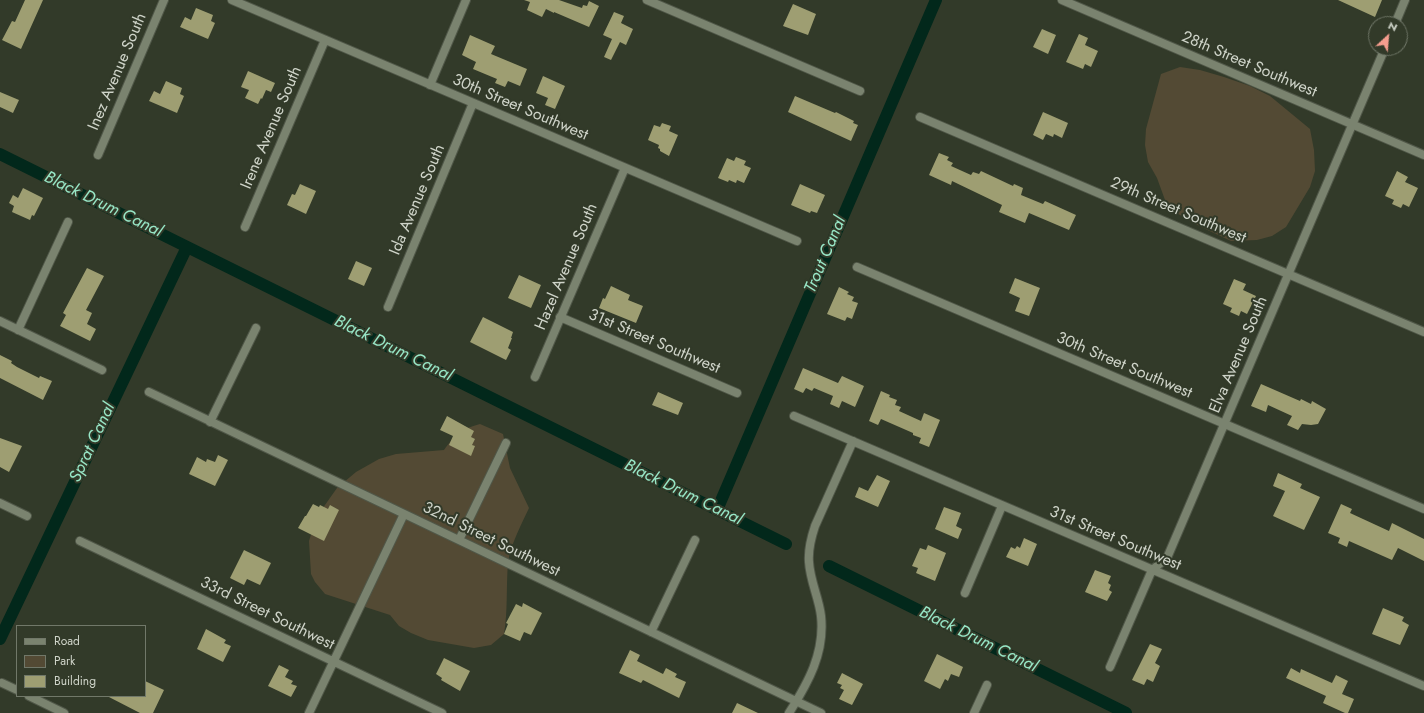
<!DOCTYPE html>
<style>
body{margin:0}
#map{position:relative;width:1424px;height:713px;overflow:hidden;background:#323a29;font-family:Jost,sans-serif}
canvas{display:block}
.legend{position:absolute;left:16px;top:625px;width:130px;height:72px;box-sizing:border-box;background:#323a29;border:1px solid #717869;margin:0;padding:5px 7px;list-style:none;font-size:12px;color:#cfd4c9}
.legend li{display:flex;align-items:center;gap:8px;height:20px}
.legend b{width:20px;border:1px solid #717869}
.north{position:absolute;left:1368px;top:16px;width:40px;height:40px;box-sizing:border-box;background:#323a29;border:1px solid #717869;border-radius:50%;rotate:26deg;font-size:11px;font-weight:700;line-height:16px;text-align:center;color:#cfd4c9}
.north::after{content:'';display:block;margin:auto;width:14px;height:18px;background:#f59d8e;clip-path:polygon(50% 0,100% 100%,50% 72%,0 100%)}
</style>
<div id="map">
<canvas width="1424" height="713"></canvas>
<ul class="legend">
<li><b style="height:5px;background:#7a836f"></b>Road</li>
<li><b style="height:11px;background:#534a34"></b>Park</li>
<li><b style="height:11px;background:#9e9e72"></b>Building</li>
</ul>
<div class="north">N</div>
</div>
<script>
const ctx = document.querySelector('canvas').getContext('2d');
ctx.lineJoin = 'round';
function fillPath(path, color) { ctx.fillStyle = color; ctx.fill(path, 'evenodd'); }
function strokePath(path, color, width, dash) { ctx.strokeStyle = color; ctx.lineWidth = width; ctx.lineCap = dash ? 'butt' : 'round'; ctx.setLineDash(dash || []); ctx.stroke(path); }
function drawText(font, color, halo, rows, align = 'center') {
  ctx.font = font + ' Jost,sans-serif'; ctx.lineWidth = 4; ctx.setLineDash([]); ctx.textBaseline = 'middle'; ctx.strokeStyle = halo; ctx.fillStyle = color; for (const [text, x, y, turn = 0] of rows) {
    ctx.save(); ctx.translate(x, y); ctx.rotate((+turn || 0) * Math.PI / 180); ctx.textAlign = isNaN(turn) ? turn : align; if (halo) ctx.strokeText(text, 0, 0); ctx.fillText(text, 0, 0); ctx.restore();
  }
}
const green = new Path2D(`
 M1180,67L1200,70L1224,77L1250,86L1270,96L1310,129L1314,150L1315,171L1310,187L1286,227L1272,236L1257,240L1231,241L1201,227L1173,211L1165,200L1157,178L1148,162L1145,145L1146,129L1161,74Z
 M480,424L503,434L510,468L529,508C522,523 510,546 508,563C506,587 508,611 504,634L491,645L474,648L428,640L411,633L399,626L390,615L325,594L315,582L311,574L309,541L313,528L320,512L337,488L356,472L379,459L396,454L444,450C455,435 461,429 480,424Z`);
const canal = new Path2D(`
 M0,154L786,544
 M717,510L936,0
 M829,566L1126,713
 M0,639L187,247`);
const building = new Path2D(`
 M25,0H43L21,49L2,40L12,21L15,22Z
 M524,0H559L582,8L583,5L587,6L589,1L599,6L589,27L554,12V13L546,9L542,17L527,10L530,2Z
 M1338,0H1382L1375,17Z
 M793,4L816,14L808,35L783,26Z
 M196,8L213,15L211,21L215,23L208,39L180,27L185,17L191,20Z
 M614,12L624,16L621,23L633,29L626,45L620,42L611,60L604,57L612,39L603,35Z
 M1042,29L1056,35L1048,54L1033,47Z
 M1079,34L1088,38L1085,45L1098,51L1091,67L1085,64L1083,69L1066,62Z
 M470,35L495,46L491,54L527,69L520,86L508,81L505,87L495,83L497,79L473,69L476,62L462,55Z
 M248,71L275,83L271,92L266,90L262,99L261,98L258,104L245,98L249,90L241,87Z
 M543,76L565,86L555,109L545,105L548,98L536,93Z
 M166,81L182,88L180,94L184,96L177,113L149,101L154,91L160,94Z
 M0,92L19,100L13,113L0,107Z
 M795,96L835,113L836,112L854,121L853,123L858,125L851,141L788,112Z
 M1043,112L1068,123L1062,138L1054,134L1053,137L1046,134L1043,140L1033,135Z
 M662,123L671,126L669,131L678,135L669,156L660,151V149L658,148L659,145L648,140L654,125L660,127Z
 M939,153L949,157L947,160L953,163L951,166L971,175L973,172L979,174L981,171L1013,186L1014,184L1023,188L1021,195L1043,204L1045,201L1076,215L1069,230L1029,213L1025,223L999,212L1002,205L952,181L951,185L929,175Z
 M736,157L746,161L744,165L751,168L744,183L737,180L736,183L729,180L728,182L718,178L727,158L734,161Z
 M1397,171L1408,177L1405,182L1418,188L1409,207L1403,204L1401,208L1392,204L1394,200L1385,196Z
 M300,184L316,191L306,214L287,205L292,194L295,195Z
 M800,184L825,195L817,213L811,211L810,213L791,205Z
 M23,188L43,198L34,216L32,215L30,220L12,212L14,206L9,203L13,195L18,198Z
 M356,261L372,268L364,286L348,279Z
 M87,268L104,276L86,310L92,313L87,324L96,329L90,341L60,326L66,315L63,313Z
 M519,275L541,285L531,308L508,298Z
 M1015,278L1040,288L1029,316L1015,311L1020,298L1009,293Z
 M1234,279L1246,284L1243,290L1256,296L1247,314L1241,311L1239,316L1230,312L1232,308L1223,304Z
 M611,286L630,295L628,300L643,306L636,323L599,308L603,298L605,299Z
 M839,287L849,292L847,294L854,297L852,301L858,303L852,319L847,317L845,321L827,314Z
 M483,317L513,332L511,338H512L508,348L511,350L506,360L470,342Z
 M0,355L12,361L11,363L17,367L39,378L40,376L52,381L43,400L0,378Z
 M803,368L838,383L842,376L864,386L855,407L842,401L839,408L830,404L833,396L814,388L812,391L806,388L803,393L794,389Z
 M1261,384L1300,401L1301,399L1311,404L1312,401L1326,409L1318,424L1311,425L1302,424L1298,430L1287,425L1292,416L1268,405L1266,412L1251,406Z
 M881,391L890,395L889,397L897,400L895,405L901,407L899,411L921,421L924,413L940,420L929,447L919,443L921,438L913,435V433L881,419L878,425L869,421Z
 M658,392L683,403L678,415L652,405Z
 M447,416L474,431L471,437L475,439L472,445L475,446L471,456L449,445L453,436L440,430Z
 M0,438L22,446L9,472L0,467Z
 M218,455L228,460L215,486L189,474L197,457L206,462L207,459L215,462Z
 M1278,473L1302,484L1300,488L1320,497L1304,530L1273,516L1285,491L1273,486Z
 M877,475L890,481L878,507L855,497L859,487L868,491Z
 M313,504L319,507L320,505L328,509L330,505L339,510L324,541L298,528L305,516H306Z
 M1341,504L1352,509L1350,513L1389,531L1392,523L1424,539V561L1398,548L1392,560L1349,541L1347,547L1338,543L1340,538L1328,533Z
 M944,507L961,513L956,526L962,529L958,539L935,529Z
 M1024,538L1037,544L1028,566L1006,557L1011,547L1015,549L1017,546L1020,548Z
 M928,545L946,553L935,581L916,573L918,568L912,566L920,548L926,550Z
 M244,550L271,563L260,585L247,579L244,585L230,578Z
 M1095,570L1111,576L1108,583L1111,585L1109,590L1112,592L1107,601L1085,592Z
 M523,603L542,613L531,635L524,632L520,641L504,634L508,624L506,623L516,604L522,607Z
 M1383,608L1404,617L1402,621L1409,625L1400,645L1372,634Z
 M206,629L226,640L224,643L231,646L223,662L197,649Z
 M1150,644L1162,649L1155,663L1160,666L1153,682L1147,679L1144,685L1132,680Z
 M630,650L640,655L637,661L663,674L666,668L677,674L675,677L686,682L679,698L643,680L641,683L619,673Z
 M937,654L963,667L959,677L951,674L948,681L945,679L940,689L924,681Z
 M444,658L470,671L460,691L441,680L442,678L436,674Z
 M279,665L289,670L285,677L293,681L291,684L297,686L291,697L268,686Z
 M1291,668L1300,673L1301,669L1332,683L1336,675L1348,681L1342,694L1354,699L1348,713H1345L1323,703L1326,696L1286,678Z
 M842,673L863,684L852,705L839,699L844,690L840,688L842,685L837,683Z
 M145,681L164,690L153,713H140L107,696H145Z
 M737,703L758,713H732Z`);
const minor = new Path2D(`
 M232,0L797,241
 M647,0L860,91
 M1062,0L1424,155
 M1395,24L1405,0
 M430,85L466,0
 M920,117L1424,332
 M98,155L164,0
 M245,227L325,40
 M857,267L1424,509
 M388,307L473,103
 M560,317L737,393
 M0,321L102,370
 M18,330L68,222
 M535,377L625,168
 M149,392L821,713
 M794,416L1424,686
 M210,422L256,328
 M0,503L27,516
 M459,540L506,443
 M80,541L442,713
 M965,593L1002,506
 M651,632L695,540
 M1110,667L1152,570L1167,558L1385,48
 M2,683L17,690
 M29,696L64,713
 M309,713L404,514
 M789,713C808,683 825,653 821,616C819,598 810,581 809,562C808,550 811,538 815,526L853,441
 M974,713L987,685`);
const streetNames = [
 ["28th Street Southwest",1249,65,23],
 ["Inez Avenue South",118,72,-67],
 ["30th Street Southwest",520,108,23],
 ["Irene Avenue South",272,128,-67],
 ["Ida Avenue South",418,200,-67],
 ["29th Street Southwest",1178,211,23],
 ["Hazel Avenue South",567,267,-67],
 ["31st Street Southwest",654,342,23],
 ["Elva Avenue South",1239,355,-67],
 ["30th Street Southwest",1124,366,23],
 ["31st Street Southwest",1115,539,23],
 ["32nd Street Southwest",491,540,26],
 ["33rd Street Southwest",267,614,26]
];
const waterNames = [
 ["Black Drum Canal",103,205,26],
 ["Trout Canal",826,255,-67],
 ["Black Drum Canal",393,349,26],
 ["Sprat Canal",93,443,-65],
 ["Black Drum Canal",683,493,26],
 ["Black Drum Canal",978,640,26]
];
fillPath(green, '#534a34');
strokePath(canal, '#02281b', 12);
fillPath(building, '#9e9e72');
strokePath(minor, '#505748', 10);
strokePath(minor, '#7a836f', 8);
drawText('16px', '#cfd4c9', '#323a29', streetNames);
drawText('italic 17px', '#98e7c7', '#323a29', waterNames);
</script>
